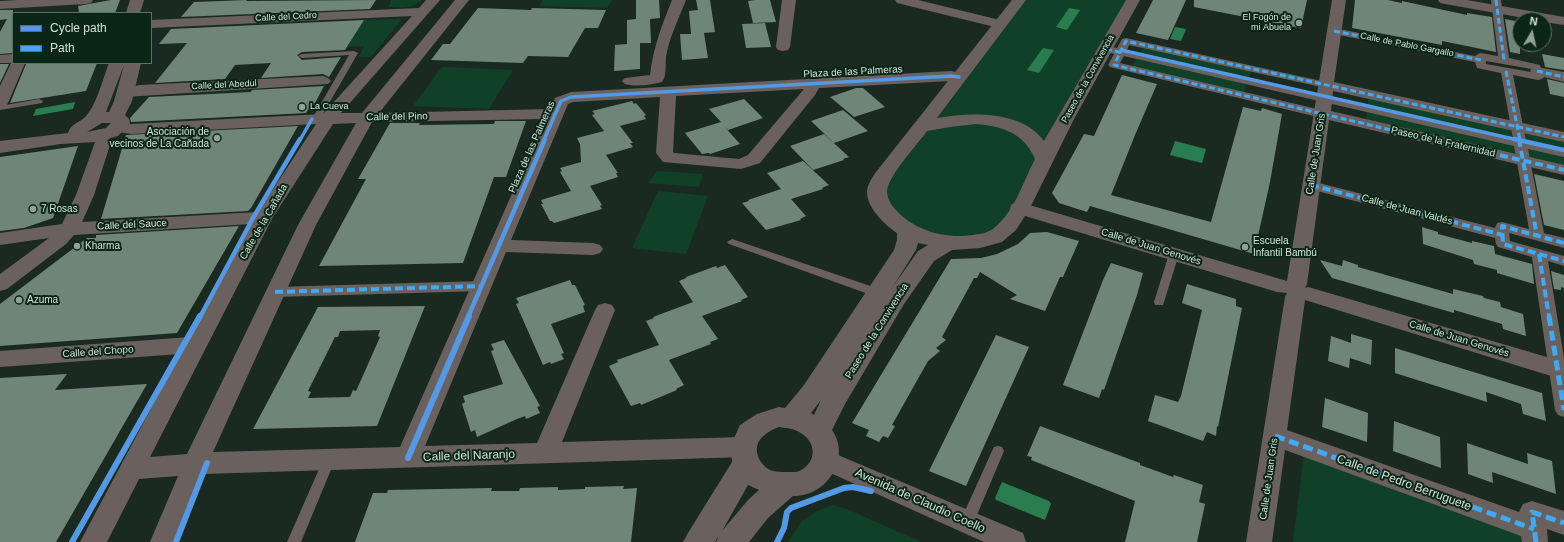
<!DOCTYPE html>
<meta charset="utf-8">
<style>
body{margin:0}
#map{position:relative;width:1564px;height:542px;overflow:hidden;background:#1b2a21;font-family:Helvetica,sans-serif}
canvas{display:block}
.legend{position:absolute;left:12px;top:12px;width:140px;height:52px;box-sizing:border-box;background:#0b2617;border:1px solid #5b7164;margin:0;padding:5px 7px;list-style:none;font-size:12px;color:#d3e2d8}
.legend li{display:flex;align-items:center;gap:8px;height:20px}
.legend b{width:20px;border:1px solid #5b7164}
.north{position:absolute;left:1512px;top:12px;width:40px;height:40px;box-sizing:border-box;background:#0b2617;border:1px solid #5b7164;border-radius:50%;rotate:9deg;font-size:11px;font-weight:700;line-height:16px;text-align:center;color:#d3e2d8}
.north::after{content:'';display:block;margin:auto;width:14px;height:18px;background:#93a298;clip-path:polygon(50% 0,100% 100%,50% 72%,0 100%)}
</style>
<div id="map">
<canvas width="1564" height="542"></canvas>
<ul class="legend">
<li><b style="height:5px;background:#5399e6"></b>Cycle path</li>
<li><b style="height:5px;background:#3fa9f5"></b>Path</li>
</ul>
<div class="north">N</div>
</div>
<script>
const ctx = document.querySelector('canvas').getContext('2d');
ctx.lineJoin = 'round';
function fillPath(path, color) { ctx.fillStyle = color; ctx.fill(path, 'evenodd'); }
function strokePath(path, color, width, dash) { ctx.strokeStyle = color; ctx.lineWidth = width; ctx.lineCap = dash ? 'butt' : 'round'; ctx.setLineDash(dash || []); ctx.stroke(path); }
function drawText(font, color, halo, rows, align = 'center') {
  ctx.font = font + ' Helvetica,sans-serif'; ctx.lineWidth = 4; ctx.setLineDash([]); ctx.textBaseline = 'middle'; ctx.strokeStyle = halo; ctx.fillStyle = color; for (const [text, x, y, turn = 0] of rows) {
    ctx.save(); ctx.translate(x, y); ctx.rotate((+turn || 0) * Math.PI / 180); ctx.textAlign = isNaN(turn) ? turn : align; if (halo) ctx.strokeText(text, 0, 0); ctx.fillText(text, 0, 0); ctx.restore();
  }
}
const green = new Path2D(`
 M391,0H422C414,9 400,7 389,7Z
 M543,0H612L607,8L539,6Z
 M1026,0H1127L1005,219L996,229L987,234L948,239L909,227L886,200L885,188L891,177L933,124Z
 M402,19L371,57H359L364,46L347,47L358,29L362,20Z
 M1143,47L1251,71L1249,78L1139,54Z
 M1136,59L1246,84L1244,93L1131,67Z
 M442,67L513,70L489,109L413,106Z
 M1368,96L1513,128L1515,139L1368,106Z
 M1367,111L1517,145L1518,157L1366,121Z
 M1524,130L1564,139V150L1526,141Z
 M1526,147L1564,156V168L1528,159Z
 M657,171L703,174L699,187L648,183Z
 M658,191L708,196L686,254L632,248Z
 M1304,454L1524,535L1525,542H1293Z
 M833,505L847,509L921,542H788L802,521L817,511Z`);
const water = new Path2D(`
 M1069,8L1080,10L1067,30L1056,27Z
 M1175,27L1186,29L1181,41L1170,39Z
 M1043,48L1054,50L1039,73L1027,70Z
 M75,102L73,109L33,116L36,109Z
 M1175,141L1206,149L1202,163L1170,155Z
 M1002,482L1049,501L1051,504L1045,520L996,500L995,498Z`);
const building = new Path2D(`
 M111,0H120L115,13H79L78,6Z
 M247,0L246,1L376,0L370,9L181,17L194,2Z
 M636,0H659L660,18L650,19L651,43H640V69L614,71L615,45L627,44V20L636,19Z
 M696,0H710L715,32L704,33L708,58L682,60L680,34H691L689,11L698,10Z
 M756,0H770L776,22L753,23L748,1Z
 M1153,0H1186L1168,40L1136,33Z
 M1194,0H1307L1301,28L1194,7Z
 M1355,0H1388L1402,3V1L1467,15V13L1492,17L1496,52L1442,41V45L1352,28Z
 M478,8L531,10L532,8L606,10L598,28H585L568,57L528,56L523,63L431,60L443,44H450Z
 M0,10H13V53L0,54V32L7,19L0,20Z
 M1505,19L1520,22V54L1510,52Z
 M364,20L345,50L302,52L297,55L302,60L341,57L329,77L323,74L261,78L271,63L235,65L225,79L155,83L187,43L159,44L171,29Z
 M765,23L771,47L746,48L742,24Z
 M1542,54L1564,58V70L1545,67Z
 M32,63H97L86,91L10,103L26,64Z
 M0,64H9L0,83Z
 M1122,75L1157,84L1135,135L1111,195L1211,222L1243,107L1261,111L1262,108L1282,114L1270,182L1254,254L1090,206L1087,212L1059,203L1052,193L1084,134L1094,136Z
 M1547,79L1564,83V97L1550,94Z
 M324,86L314,105H311L306,113L131,122L130,118L149,97L251,92L252,90Z
 M856,88H863L885,107L854,117L830,97Z
 M744,99L763,118L728,130L723,125L740,144L710,154L709,153L702,154L685,133L721,122L709,109Z
 M632,101L634,104L636,103L646,115L644,116L646,119L620,126L633,143H630L633,147L606,155L618,173H616L618,177L590,186L602,205L600,206L602,209L554,223L552,221H550L541,204H543L541,200L571,191L560,172L562,171L560,168L581,162L580,144L577,138L604,131L592,115L595,114L592,111Z
 M843,110L868,131L834,143L811,121Z
 M495,121H526L506,177H494L463,263L319,266L366,179H358L390,123H420L419,125L494,124Z
 M298,126L251,208L248,211L101,219L126,135Z
 M824,134L849,157L843,159L844,160L813,170L790,146Z
 M78,146L53,218L24,228L0,231V157Z
 M803,161L829,185L822,188L823,189L791,199L806,216L800,219L801,220L766,230L742,203L749,201L748,200L781,189L767,173Z
 M1534,174L1564,181V230L1544,225Z
 M239,226L177,333L0,346V304L87,238H96V235Z
 M1422,227L1438,232V234L1472,243V241L1494,246L1495,254L1532,264L1534,284L1497,273V270L1474,264L1473,260L1423,244Z
 M1047,232L1079,241L1063,277H1060L1045,311L1010,299L1017,295L980,272L977,278H974L942,337L946,340L936,348L940,351L928,361L892,425L895,426L888,438L883,436L879,442L866,436L869,430L852,423L951,259L981,258L997,254L1018,244L1030,233Z
 M1320,260L1342,266L1343,260L1358,265V267L1453,294V289L1483,296L1484,298L1500,302L1501,307L1523,314L1526,336L1503,329L1502,324L1454,310V313L1332,278Z
 M1111,263L1143,273L1137,295L1104,390L1102,389L1099,398L1063,385L1103,280Z
 M725,265L748,297L741,300L742,301L702,316L718,339L710,342L711,344L669,360L684,385L676,389L677,390L641,405L640,403L631,406L609,366L618,362L617,360L659,345L646,321L654,318L653,317L693,302L679,281L686,278V277L716,266L717,268Z
 M1551,271L1564,275V288L1561,287V290L1554,289Z
 M570,280L572,285H575L585,305L583,306L585,312L551,324L564,353L561,354L564,359L551,364L550,362L543,365L516,304L519,303L516,298Z
 M1187,284L1236,299V306L1242,308L1218,427L1217,426L1216,436L1207,432L1203,441L1148,421L1155,395L1178,402L1181,396L1202,310L1182,303Z
 M425,306L377,426L253,429L318,307ZM380,330L378,336L380,337L361,380L356,391L353,390L350,397L308,398L311,392L308,391L335,337H338L340,331Z
 M1351,334L1372,340L1371,365L1350,358L1349,368L1328,361L1331,336L1351,343Z
 M996,335L1029,347L966,486L929,471Z
 M504,340L540,406L537,407L540,413L526,419L525,416L517,419L477,437L475,430L471,432L462,404L465,402L463,396L503,384L491,351L494,350L491,344Z
 M1395,348L1542,393L1546,421L1523,414L1521,404L1486,392L1487,402L1395,373Z
 M67,374L55,390L147,384L56,542H0V378Z
 M1325,398L1368,413L1367,442L1322,427Z
 M1394,421L1440,437L1441,468L1393,451Z
 M1040,426L1140,463V465L1173,477L1174,475L1203,485L1199,502L1205,504L1197,542H1125L1135,501L1031,460L1032,457L1027,456Z
 M1467,443L1528,464L1527,453L1552,461L1556,494L1492,472L1493,483L1468,474Z
 M624,486L623,489L637,488L631,542H355L373,493H387L388,490L492,488L491,491H519L520,488L558,487V490L585,489V487Z`);
const service = new Path2D(`
 M354,51L358,53L320,119L319,121H313L312,119L349,55L302,58L298,56L302,54Z
 M39,99L43,101L42,103L0,110V106Z
 M732,239L882,290L883,293L882,296H874L729,244L727,242Z
 M1174,251L1179,254L1164,302L1163,305H1155L1154,302L1169,254Z
 M998,446L1002,447L1004,451L974,522L972,526L967,528L962,526L960,522L992,451L994,447Z
 M329,455L333,456L335,460L301,542H287L323,460L325,456Z`);
const pedestrian = new Path2D(`
 M1491,0H1501L1509,58L1540,65L1544,77L1542,79L1538,80L1513,75L1526,141L1564,149V157L1528,149L1544,233L1564,238V248L1509,233L1510,241L1564,256V266L1548,261L1564,358V417L1558,415L1555,410L1532,257L1498,247L1496,244L1495,238L1306,188L1304,185L1306,182L1311,181L1495,228L1497,223L1502,222L1529,229L1514,146L1124,56L1120,63L1326,111L1328,114L1326,117L1322,118L1110,67L1108,65L1114,54L1102,51L1101,49L1106,46L1117,48L1122,39L1126,38L1326,82L1330,83L1332,85L1330,87L1326,88L1129,45L1127,50L1513,138L1501,73L1477,68L1475,62L1334,34L1329,31L1334,28L1475,56L1480,53L1498,56ZM1486,61L1531,69V72L1486,64Z
 M482,281L487,282L490,286L487,290L482,291L275,297L270,296L267,292L270,288L275,287Z`);
const minor = new Path2D(`
 M18,0H93L91,3L86,4L0,9V1Z
 M426,0H440L341,113H362L455,0H469L379,113L550,109L555,98L571,92L951,71L964,74L967,77L964,80L951,81L819,88L815,95L760,163L741,169L663,162L656,153L660,97L573,102L568,104L511,240L593,243L600,245L603,249L600,253L593,255L506,252L425,446L537,443L595,310L598,305L605,303L612,305L615,310L562,442L744,437L753,440L756,447L753,454L744,457L204,474L176,542H150L178,476L139,479L107,542H80L180,354L0,367V351L190,337L251,224L74,235L66,244L7,289L0,291V274L49,238L0,245V233L62,224L76,195L95,142L94,136L96,132L102,131L108,132L111,142L94,195L82,222L258,212L316,124L131,134L112,131L110,128L112,125L118,123L131,124L323,114L412,16L151,28V20L419,8ZM804,89L748,155L739,159L674,153L673,152L676,96ZM545,119L400,447L213,452L316,225L372,122ZM356,123L298,225L187,454L150,457L273,217L333,124Z
 M672,0H686C679,18 669,38 666,57C665,65 667,76 662,82C651,85 636,87 625,84L622,81L625,78L650,75C653,48 662,25 672,0Z
 M782,0H796L790,47L788,50L783,51L778,50L776,47Z
 M895,0H918L1004,21L1006,24L1004,27L999,28L897,3Z
 M1332,0H1346L1334,82L1564,132V142L1333,91L1331,111L1564,165V175L1329,120L1307,284L1305,288L1308,287L1315,289L1564,362V380L1305,300L1287,430L1519,512L1523,504L1532,501L1564,511V535L1547,529L1548,542H1522L1521,536L1285,450L1272,542H1246L1285,297L1287,293L1277,292L1012,212L1010,208L1012,204L1019,202L1026,204L1287,281Z
 M1438,0H1467L1564,17V25L1544,22V20H1535L1445,4L1440,3Z
 M13,54V63H25L8,103L6,106L0,108V86L11,63H0V55Z
 M1537,67L1564,72V82L1532,74L1530,71L1532,68Z
 M323,76L328,78L331,81L328,84L125,97L120,95L117,92L120,89L140,85Z
 M826,450L1023,533L1026,542H984L817,467L814,460L817,453Z`);
const tertiary = new Path2D(`
 M130,0H144L140,13H126Z
 M1012,0H1026L937,118C970,112 1022,110 1044,141L1126,0H1140L1074,119L1030,208L1016,230L1002,242L980,248L952,250L934,261L904,304L845,404L832,430C852,459 826,497 793,496L768,518L749,542H716L719,535L715,542H683L688,533L732,462L731,445L740,425L757,414L779,407L785,408L804,385L894,250L897,240V233C885,225 867,208 867,192C867,185 872,178 876,172ZM976,124C1002,126 1024,133 1035,159C1023,182 1014,213 993,229C987,233 980,234 973,235C945,239 915,231 896,210C891,205 887,198 887,191C888,176 918,144 927,131L950,127ZM918,243L928,245L918,251L892,288L916,250ZM821,400L814,415L811,413ZM779,427C785,428 792,428 797,431C814,438 819,458 803,469C798,473 793,472 788,472C782,472 775,472 770,470C760,465 753,451 759,441C763,435 772,429 779,427ZM748,485L759,490L748,500L722,531Z
 M109,63H141L132,101L125,115L129,119L130,123L118,136L95,142L61,144L0,153V141L68,133C71,123 80,123 86,116C97,104 103,78 109,63ZM124,65L114,101L109,112H106ZM102,123H111L106,128L87,132Z`);
const quietFar2 = new Path2D(`
 M1496,0L1504,60
 M1334,31L1481,60
 M1106,49L1123,53
 M1506,71L1520,140
 M1537,71L1564,77
 M1434,140L1114,65L1126,41L1564,137`);
const quietFar1 = new Path2D(`
 M1430,139L1564,170
 M1519,139L1537,236
 M1311,185L1503,235
 M1564,243L1502,226L1503,244L1564,261
 M1539,254L1549,317
 M275,292L482,286`);
const quiet = new Path2D(`
 M1549,316L1564,410
 M1275,436L1534,529
 M1536,542L1532,512L1564,523`);
const cyclewayFar2 = new Path2D(`
 M1121,50L1518,140
 M300,140L312,119
 M544,140L561,101L571,97L951,76L959,77`);
const cyclewayFar1 = new Path2D(`
 M1514,139L1564,150
 M200,317L253,218L300,139
 M468,317L545,139`);
const cycleway = new Path2D(`
 M408,458L469,316
 M72,542L200,316
 M176,542L207,463
 M777,542L784,528L787,512L791,508L844,488L853,487L871,491`);
const markers = [
 [1299,23,4,"#93a298"],
 [302,107,4,"#93a298"],
 [217,138,4,"#93a298"],
 [33,209,4,"#93a298"],
 [77,246,4,"#93a298"],
 [1245,247,4,"#93a298"],
 [19,300,4,"#93a298"]
];
const farStreetnames = [
 ["Calle del Cedro",286,17,-3],
 ["Calle de Pablo Gargallo",1407,45,11],
 ["Paseo de la Convivencia",1088,79,-61],
 ["Calle del Abedul",224,85,-3]
];
const farPoinames = [
 ["El Fogón de",1291,18],
 ["mi Abuela",1291,28],
 ["La Cueva",310,107,"left"]
];
const streetNames = [
 ["Plaza de las Palmeras",853,72,-3],
 ["Calle del Pino",397,117,-1],
 ["Paseo de la Fraternidad",1443,142,13],
 ["Plaza de las Palmeras",532,147,-66],
 ["Calle de Juan Gris",1316,154,-81],
 ["Calle de Juan Valdés",1407,210,15],
 ["Calle de la Cañada",264,222,-60],
 ["Calle del Sauce",132,225,-3],
 ["Calle de Juan Genovés",1151,247,17],
 ["Paseo de la Convivencia",877,331,-58],
 ["Calle de Juan Genovés",1459,339,17],
 ["Calle del Chopo",98,352,-4],
 ["Calle de Juan Gris",1269,479,-82]
];
const poiNames = [
 ["Asociación de",209,132,"right"],
 ["vecinos de La Cañada",209,144,"right"],
 ["7 Rosas",41,209],
 ["Escuela",1253,241],
 ["Infantil Bambú",1253,253],
 ["Kharma",85,246],
 ["Azuma",27,300]
];
const nearStreetnames = [
 ["Calle del Naranjo",469,456,-2],
 ["Calle de Pedro Berruguete",1404,483,20],
 ["Avenida de Claudio Coello",920,501,24]
];
fillPath(green, '#104027');
fillPath(water, '#2a7d51');
fillPath(building, '#6e8577');
fillPath(service, '#6a615f');
fillPath(pedestrian, '#6a615f');
fillPath(minor, '#6a615f');
fillPath(tertiary, '#6a615f');
strokePath(quietFar2, '#3fa9f5', 3, [6, 3]);
strokePath(quietFar1, '#3fa9f5', 4, [8, 4]);
strokePath(quiet, '#3fa9f5', 5, [10, 5]);
strokePath(cyclewayFar2, '#5399e6', 3.5);
strokePath(cyclewayFar1, '#5399e6', 4.5);
strokePath(cycleway, '#5399e6', 6);
for (const [x, y, r, color] of markers) { const dot = new Path2D(); dot.arc(x, y, r, 0, 2 * Math.PI); ctx.fillStyle = color; ctx.fill(dot); strokePath(dot, '#0b2617', 1.5); }
drawText('9px', '#d3e2d8', '#0b2617', farStreetnames);
drawText('9px', '#d3e2d8', '#0b2617', farPoinames, 'right');
drawText('10px', '#d3e2d8', '#0b2617', streetNames);
drawText('10px', '#d3e2d8', '#0b2617', poiNames, 'left');
drawText('12px', '#d3e2d8', '#0b2617', nearStreetnames);
</script>
